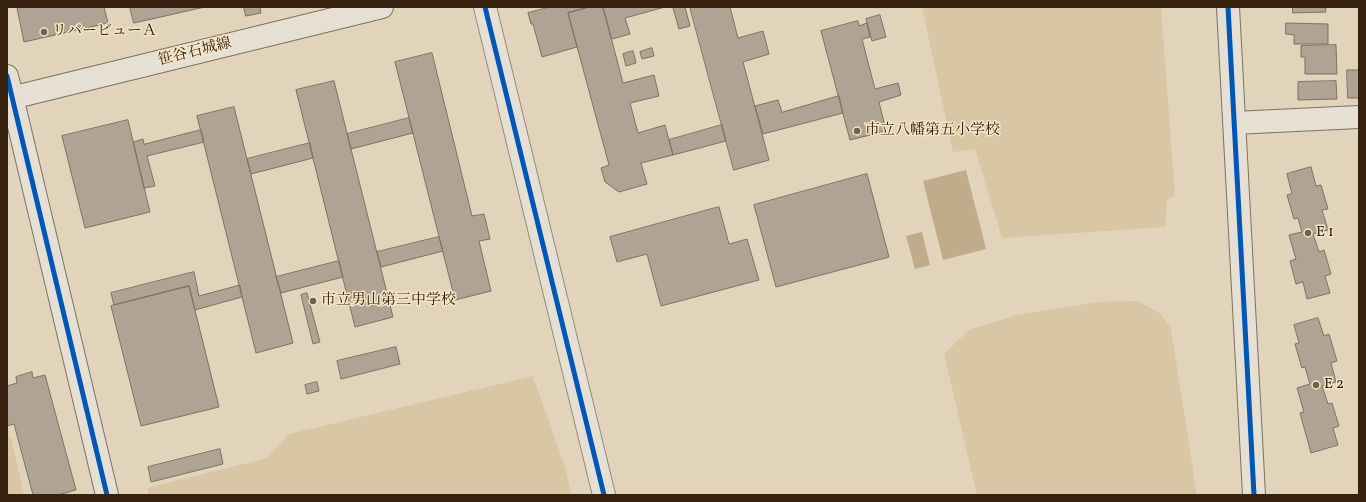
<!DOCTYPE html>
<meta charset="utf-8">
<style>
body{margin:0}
#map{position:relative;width:1366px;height:502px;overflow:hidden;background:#e2d4bb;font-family:Vollkorn,serif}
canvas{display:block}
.frame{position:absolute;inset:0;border:8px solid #35210d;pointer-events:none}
</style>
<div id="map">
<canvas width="1366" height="502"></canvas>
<div class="frame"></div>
</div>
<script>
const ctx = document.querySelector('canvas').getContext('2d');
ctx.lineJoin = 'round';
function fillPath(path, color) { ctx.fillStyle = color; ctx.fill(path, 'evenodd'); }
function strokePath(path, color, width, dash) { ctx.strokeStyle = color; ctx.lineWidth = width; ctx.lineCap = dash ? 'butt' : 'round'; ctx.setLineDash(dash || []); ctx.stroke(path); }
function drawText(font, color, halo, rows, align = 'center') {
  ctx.font = font + ' Vollkorn,"Noto Serif JP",serif'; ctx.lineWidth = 3; ctx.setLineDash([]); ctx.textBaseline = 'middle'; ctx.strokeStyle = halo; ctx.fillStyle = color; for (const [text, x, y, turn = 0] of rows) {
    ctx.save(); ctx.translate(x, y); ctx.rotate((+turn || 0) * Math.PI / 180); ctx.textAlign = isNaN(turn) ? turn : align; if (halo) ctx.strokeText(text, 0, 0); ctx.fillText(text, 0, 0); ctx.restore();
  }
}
const green = new Path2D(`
 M922,7H1161L1175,196L1167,199L1165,227L1002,238L975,149L953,152Z
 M1138,301L1161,314L1171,329L1197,495H977L944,354L969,330L1017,315L1099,302Z
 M533,376L566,470L571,495H149L147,488L267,458L289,434Z
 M11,437L24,495H7V438Z`);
const water = new Path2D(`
 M966,170L986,249L943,260L923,181Z
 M922,232L930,265L915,269L906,236Z`);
const building = new Path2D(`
 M23,7H104L108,23L24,42L17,8Z
 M130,7H205L134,23Z
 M244,7H260L261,13L246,16Z
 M550,7H589L568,13L577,47L542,57L533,24H531L528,13Z
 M589,7H603L623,83L654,75L659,96L630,103L638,133L665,125L673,155L641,163L647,184L619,192L605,182L601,168L609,165L568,13Z
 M603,7H665L625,18L630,34L612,39Z
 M677,7H685L690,26L679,29L673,8Z
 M690,7H730L738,38L763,31L769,54L743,62L769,160L734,170Z
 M1293,7H1333L1325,8L1326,12L1293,13Z
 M880,15L886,37L872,41L866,19Z
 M858,21L859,26L867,23L870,37L862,39L875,89L898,83L901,95L879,102L886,131L850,140L821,31Z
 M1286,23L1328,24V44H1294V35L1286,34Z
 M1336,45L1337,74H1305V57H1301V46Z
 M652,48L654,56L642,59L640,52Z
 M633,51L636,63L626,66L623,54Z
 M432,53L472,216L484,214L490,239L479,241L491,291L455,300L395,62Z
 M1347,70H1359V98H1348Z
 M334,81L393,317L355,327L296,90Z
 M1336,81L1337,99L1298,100V82Z
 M839,96L843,113L763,134L755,106L778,100L782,112Z
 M234,107L293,343L256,353L197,116Z
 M409,118L413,133L351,149L347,134Z
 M128,120L150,212L85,228L62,136Z
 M722,125L726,141L673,155L669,140Z
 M201,130L204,142L147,156L155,186L144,188L133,142L143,139L144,144Z
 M310,143L313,158L251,174L247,159Z
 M1311,167L1316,186L1321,185L1328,209L1322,210L1328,230L1313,234L1319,252L1324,250L1331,274L1325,276L1330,293L1307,299L1303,282L1296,284L1290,261L1296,259L1289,235L1302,232L1298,218L1294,219L1287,195L1292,194L1287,174Z
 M867,174L889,257L776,287L754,205Z
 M719,207L729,244L747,239L759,280L661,306L647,254L617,262L610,237Z
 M439,237L443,251L381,267L377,252Z
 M339,261L343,277L281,293L276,277Z
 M194,272L199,296L240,285L242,297L195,310L189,286L114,305L111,293Z
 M189,286L219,407L141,426L111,306Z
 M307,293L320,342L313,344L301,295Z
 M1318,318L1324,336L1329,334L1337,361L1331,363L1336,382L1322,386L1328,404L1332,403L1339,426L1333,428L1338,445L1311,453L1300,413L1304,412L1297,388L1310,384L1305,367L1302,368L1295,344L1299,343L1294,325Z
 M396,347L400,364L341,379L337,361Z
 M32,372L33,378L45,375L76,490L58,495H33L14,424L7,426V386L17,383L16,377Z
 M317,382L319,391L307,394L305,385Z
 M220,449L223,464L151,482L148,467Z`);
const street = new Path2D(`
 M485,7L604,495`);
const secondary = new Path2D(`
 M1228,7L1254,495
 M7,76L107,495
 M7,99L382,7
 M1234,123L1359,117`);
const cycleway = new Path2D(`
 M485,7L604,495
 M1228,7L1254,495
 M7,76L107,495`);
const markers = [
 [44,32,4,"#72604a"],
 [857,131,4,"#72604a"],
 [1308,233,4,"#72604a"],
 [313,301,4,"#72604a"],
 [1316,385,4,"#72604a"]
];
const poiNames = [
 ["リバービューＡ",52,32],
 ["市立八幡第五小学校",865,131],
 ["E 1",1316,233],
 ["市立男山第三中学校",321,301],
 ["E 2",1324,385]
];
const streetNames = [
 ["笹谷石城線",195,53,-14]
];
fillPath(green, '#d9c6a4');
fillPath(water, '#c0ab8b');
fillPath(building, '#afa493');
strokePath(building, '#7c7262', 1);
strokePath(street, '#948a7a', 24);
strokePath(secondary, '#7c7262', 24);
strokePath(street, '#e6e0d4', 22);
strokePath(secondary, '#e6e0d4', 22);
strokePath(cycleway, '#0057b8', 5);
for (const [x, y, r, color] of markers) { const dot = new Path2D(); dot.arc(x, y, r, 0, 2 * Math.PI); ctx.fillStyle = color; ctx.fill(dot); strokePath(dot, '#f6e6c9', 1.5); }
drawText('15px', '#35210d', '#f6e6c9', poiNames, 'left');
drawText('15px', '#35210d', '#f6e6c9', streetNames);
</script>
